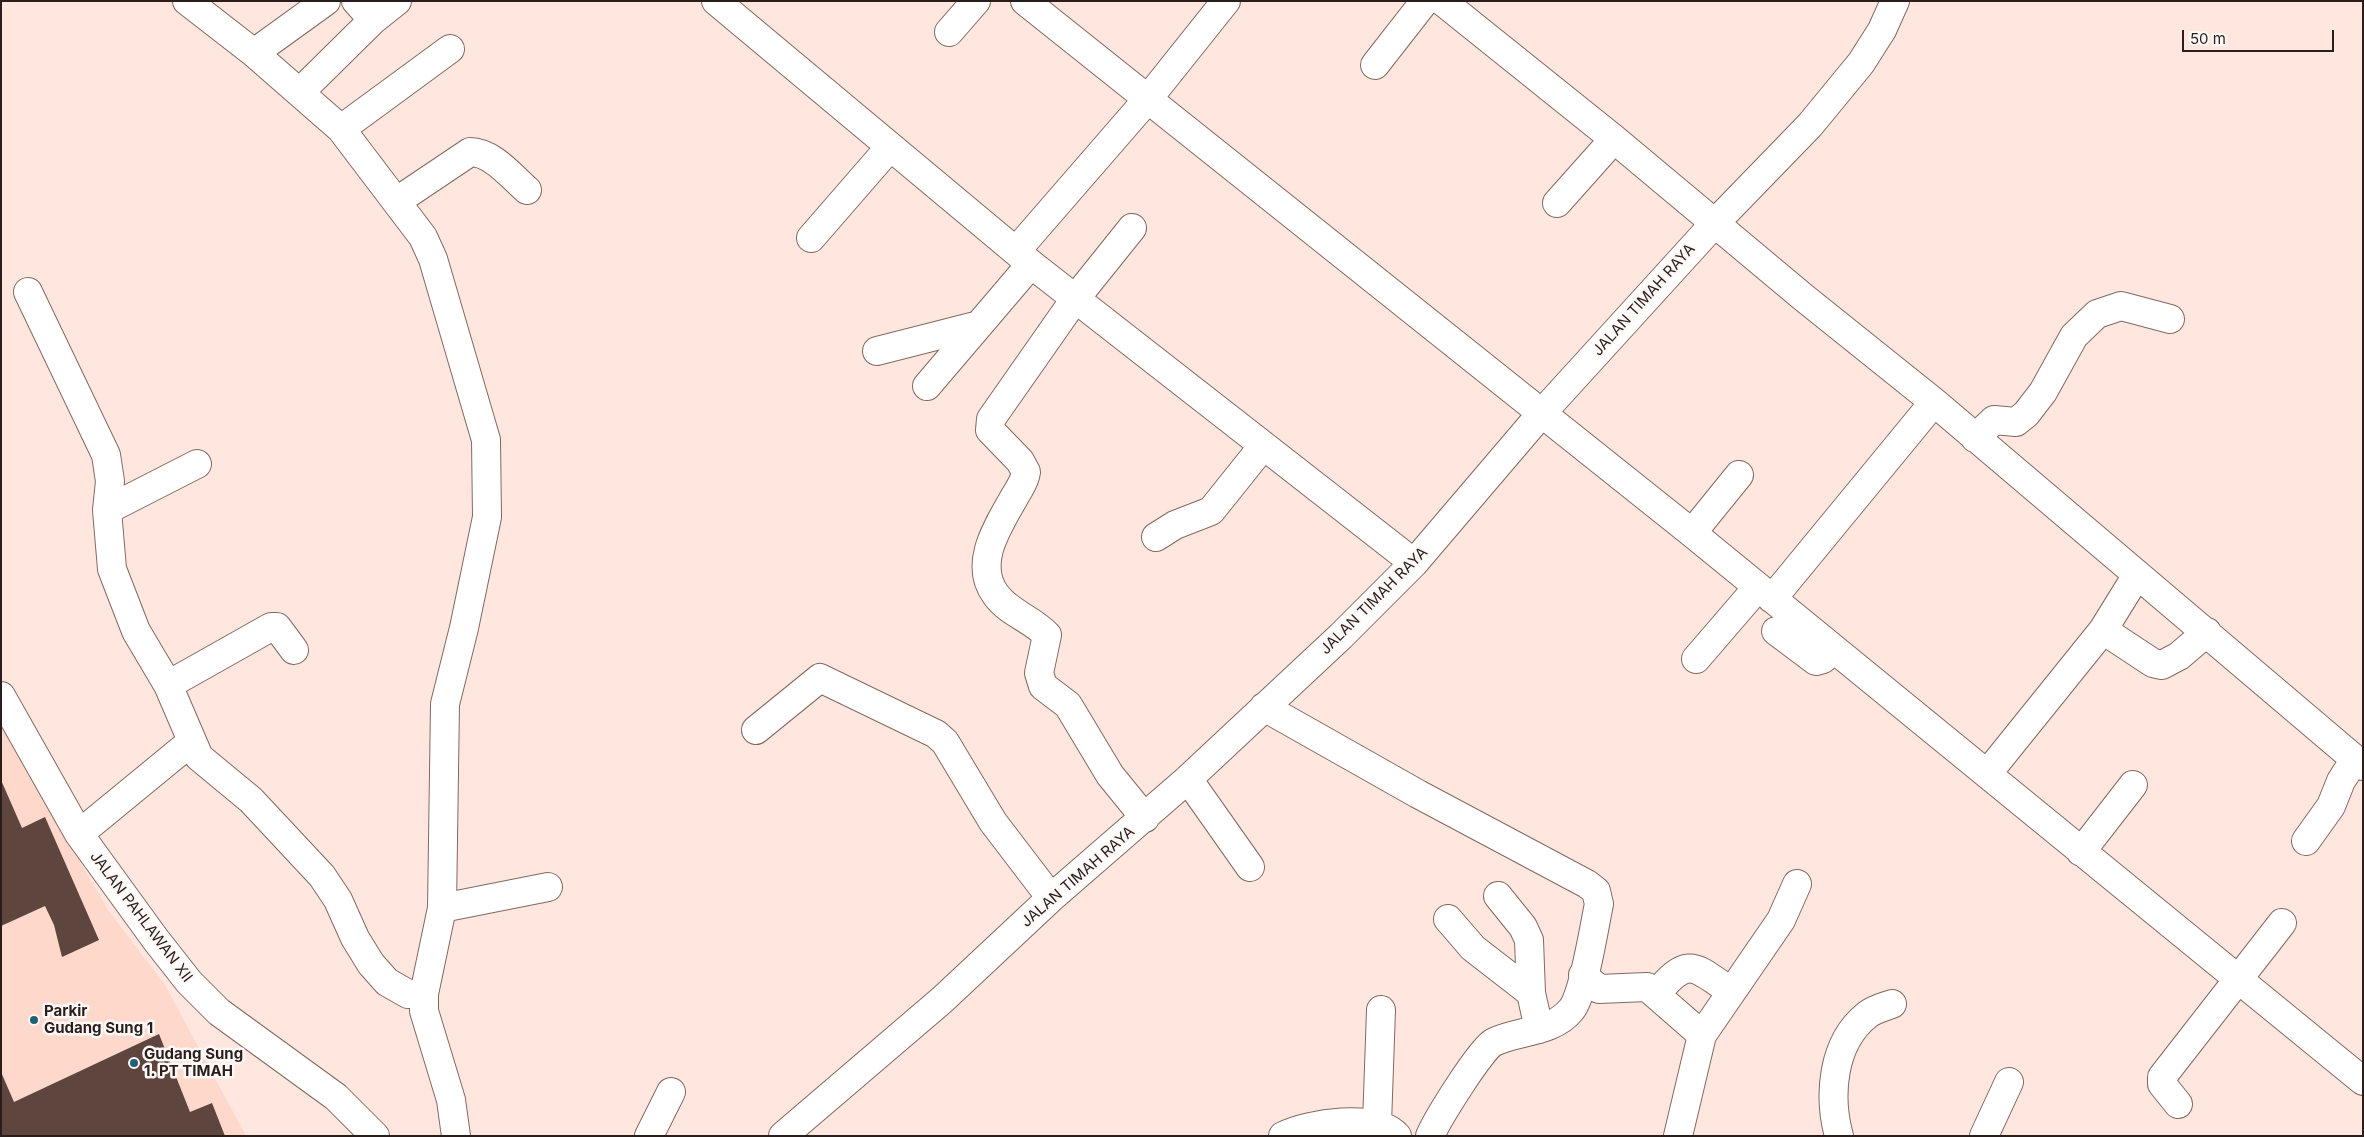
<!DOCTYPE html>
<style>
body{margin:0}
#map{position:relative;width:2364px;height:1137px;overflow:hidden;background:#ffe7df;font-family:Inter,sans-serif}
canvas{display:block}
.frame{position:absolute;inset:0;border:2px solid #291e1b;pointer-events:none}
.scale{position:absolute;left:2182px;top:30px;width:152px;height:22px;box-sizing:border-box;border:2px solid #291e1b;border-top:0;padding-left:6px;font-size:15px;line-height:18px;white-space:nowrap;color:#291e1b;-webkit-text-stroke:4px #fef8f6;paint-order:stroke}
</style>
<div id="map">
<canvas width="2364" height="1137"></canvas>
<div class="frame"></div>
<div class="scale">50 m</div>
</div>
<script>
const ctx = document.querySelector('canvas').getContext('2d');
ctx.lineJoin = 'round';
function fillPath(path, color) { ctx.fillStyle = color; ctx.fill(path, 'evenodd'); }
function strokePath(path, color, width, dash) { ctx.strokeStyle = color; ctx.lineWidth = width; ctx.lineCap = dash ? 'butt' : 'round'; ctx.setLineDash(dash || []); ctx.stroke(path); }
function drawText(font, color, halo, rows, align = 'center') {
  ctx.font = font + ' Inter,sans-serif'; ctx.lineWidth = 5; ctx.setLineDash([]); ctx.textBaseline = 'middle'; ctx.strokeStyle = halo; ctx.fillStyle = color; for (const [text, x, y, turn = 0] of rows) {
    ctx.save(); ctx.translate(x, y); ctx.rotate((+turn || 0) * Math.PI / 180); ctx.textAlign = isNaN(turn) ? turn : align; if (halo) ctx.strokeText(text, 0, 0); ctx.fillText(text, 0, 0); ctx.restore();
  }
}
const built = new Path2D(`
 M1,724L108,910L165,985L246,1136H1Z`);
const building = new Path2D(`
 M1,780L22,828L45,817L99,940L62,957L54,925L45,906L1,926Z
 M159,1034L190,1112L212,1103L225,1136H1V1072L14,1102Z`);
const minor = new Path2D(`
 M187,1L254,53L341,129L423,237L433,259L486,440L487,517L464,628L445,704L442,908L424,994V1011L451,1100L456,1136
 M356,1L373,20
 M716,1L1031,264L1414,563
 M1025,1L1692,533L2363,1081
 M1442,1L1614,139L1803,297L1934,402L2363,766
 M949,32L976,1
 M254,53L326,1
 M1375,65L1425,1
 M300,92L373,20L397,1
 M341,129L450,49
 M397,201L470,152C492,152 511,176 527,190
 M1557,203L1614,139
 M1132,228L1075,299L991,419L990,430L1020,461L1026,472C1025,481 1019,489 1015,496C999,525 972,563 996,595C1009,613 1032,619 1047,635L1039,673L1043,686L1068,705L1110,775L1145,818
 M811,238L890,147
 M1016,251L1147,100L1226,1
 M28,292L106,455L110,481L107,510L112,569L136,631L168,685L199,757L251,800L322,876L338,900L355,938L371,964L387,982L408,994H424
 M877,351L979,325
 M927,386L1031,264
 M1975,438L1994,420L2016,422L2026,414L2043,392L2074,336L2097,314L2121,306L2170,319
 M107,510L197,464
 M1692,533L1739,475
 M1156,537L1175,525L1211,511L1263,446
 M1772,599L1934,402
 M2103,630L2153,663L2162,665L2179,656L2207,632
 M1776,631L1816,661L1823,659L1834,649
 M1696,659L1758,587
 M168,685L271,627H277L294,650
 M1,696L79,834L156,940L189,982L219,1012L336,1097L375,1136
 M1264,707L1418,794L1587,884L1596,891L1599,904C1594,927 1584,995 1571,1010C1552,1033 1519,1030 1494,1042C1481,1048 1437,1120 1430,1136
 M756,730L820,678L936,734L945,742L993,822L1051,898
 M1987,774L2103,630L2137,575
 M1188,779L1250,867
 M79,834L191,742
 M2306,841L2331,806L2341,781L2355,759
 M2081,852L2133,785
 M1498,896L1523,927L1529,940L1531,993L1539,1029
 M442,908L548,887
 M1448,919L1473,948L1531,993
 M1583,975L1599,989L1647,987L1702,1035L1678,1136
 M1656,994C1688,956 1693,965 1730,991
 M1702,1035L1781,920L1797,884
 M2178,1104L2162,1084V1077L2282,923
 M1377,1124L1381,1010
 M649,1136L671,1092
 M783,1136L942,1000L1051,898L1188,779L1341,636L1414,563L1541,414L1715,223L1810,125L1861,63L1882,30L1895,1
 M1283,1136C1308,1123 1377,1113 1397,1136
 M1839,1136C1828,1096 1832,1043 1867,1015C1874,1009 1884,1007 1892,1004
 M1984,1136L2009,1082`);
const markers = [
 [34,1020,5,"#1e6275"],
 [134,1063,5,"#1e6275"]
];
const streetNames = [
 ["JALAN TIMAH RAYA",1644,300,-48],
 ["JALAN TIMAH RAYA",1374,601,-45],
 ["JALAN TIMAH RAYA",1078,877,-41],
 ["JALAN PAHLAWAN XII",141,917,53]
];
const poiNames = [
 ["Parkir",44,1011],
 ["Gudang Sung 1",44,1028],
 ["Gudang Sung",144,1054],
 ["1. PT TIMAH",144,1071]
];
fillPath(built, '#fdd8cb');
fillPath(building, '#5e463e');
strokePath(minor, '#826960', 30);
strokePath(minor, '#fff', 28);
for (const [x, y, r, color] of markers) { const dot = new Path2D(); dot.arc(x, y, r, 0, 2 * Math.PI); ctx.fillStyle = color; ctx.fill(dot); strokePath(dot, '#fef8f6', 2); }
drawText('15px', '#291e1b', '#fef8f6', streetNames);
drawText('bold 15px', '#291e1b', '#fef8f6', poiNames, 'left');
</script>
